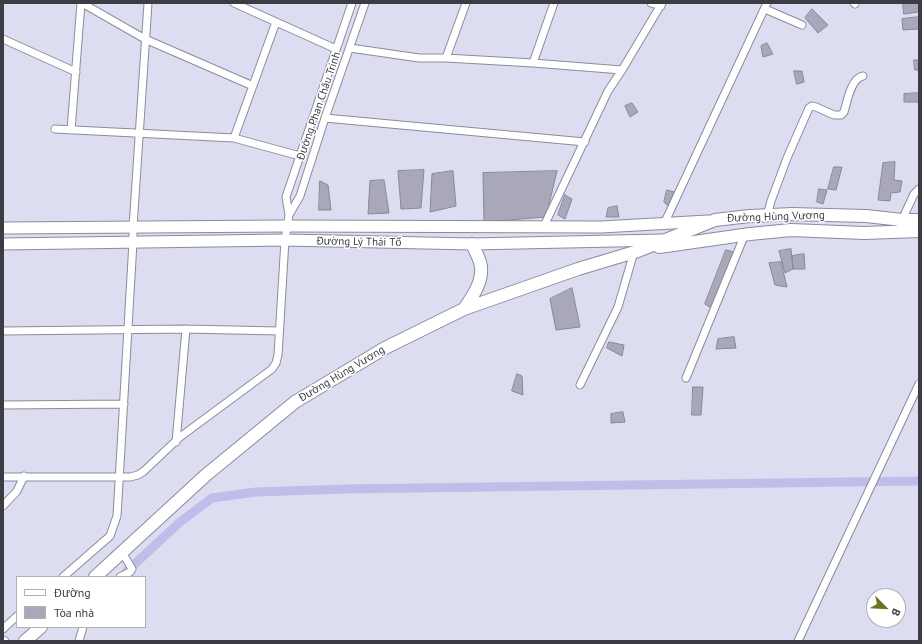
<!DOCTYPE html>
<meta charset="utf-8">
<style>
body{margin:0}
#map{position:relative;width:922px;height:644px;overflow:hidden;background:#ddddf1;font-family:"PT Sans",sans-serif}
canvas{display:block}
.frame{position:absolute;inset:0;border:4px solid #3c3c44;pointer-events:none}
.legend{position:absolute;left:16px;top:576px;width:130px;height:52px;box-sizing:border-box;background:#fff;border:1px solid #b1b1b4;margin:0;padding:5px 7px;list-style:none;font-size:12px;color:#3c3c44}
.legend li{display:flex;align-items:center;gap:8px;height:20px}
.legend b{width:20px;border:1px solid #b1b1b4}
.north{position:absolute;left:866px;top:588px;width:40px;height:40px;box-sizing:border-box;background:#fff;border:1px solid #b1b1b4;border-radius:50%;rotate:114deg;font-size:11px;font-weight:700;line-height:16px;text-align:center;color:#3c3c44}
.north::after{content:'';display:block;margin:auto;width:14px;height:18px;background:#70741c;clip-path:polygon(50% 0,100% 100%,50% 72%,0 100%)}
</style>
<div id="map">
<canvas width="922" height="644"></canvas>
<div class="frame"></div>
<ul class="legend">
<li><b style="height:5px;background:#fff"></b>Đường</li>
<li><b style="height:11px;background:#a9a8bb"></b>Tòa nhà</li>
</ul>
<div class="north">B</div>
</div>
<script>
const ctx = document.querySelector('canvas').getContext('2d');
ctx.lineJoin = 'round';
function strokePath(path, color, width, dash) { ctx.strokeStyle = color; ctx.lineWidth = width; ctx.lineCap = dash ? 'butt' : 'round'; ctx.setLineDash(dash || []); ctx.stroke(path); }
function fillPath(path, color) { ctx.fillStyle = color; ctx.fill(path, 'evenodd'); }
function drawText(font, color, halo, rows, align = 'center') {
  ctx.font = font + ' "PT Sans",sans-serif'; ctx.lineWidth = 3; ctx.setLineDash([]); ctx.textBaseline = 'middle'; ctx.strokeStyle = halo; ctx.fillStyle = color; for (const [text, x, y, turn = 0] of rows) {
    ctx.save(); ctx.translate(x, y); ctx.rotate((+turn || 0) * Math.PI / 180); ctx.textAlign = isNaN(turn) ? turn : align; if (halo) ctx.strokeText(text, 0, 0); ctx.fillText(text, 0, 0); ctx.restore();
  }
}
const canal = new Path2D(`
 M125,573L180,522L212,498L256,492L345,489L919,481`);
const building = new Path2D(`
 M903,3H919V12L904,14Z
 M812,9L828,25L818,33L805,18Z
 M919,17V29L903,30L902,19Z
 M767,43L773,54L763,57L761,46Z
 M914,60H919V70H915Z
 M794,71H802L804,82L797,84Z
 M919,93V102H904V94Z
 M632,103L638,112L630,117L625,106Z
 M895,162L894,180L902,181L900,192L891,193L890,201L878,200L883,163Z
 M834,167H842L836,190L828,189Z
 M424,170L421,208L401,209L398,171Z
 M453,171L456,206L430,212L432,174Z
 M557,171L546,217L484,222L483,173Z
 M384,180L389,213L368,214L370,181Z
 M320,181L328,185L331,210H319Z
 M819,189L827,190L823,204L817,202Z
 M667,190L674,192L668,206L664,202Z
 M565,195L572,199L565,219L558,215Z
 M617,206L619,217H606L608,208Z
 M791,249L793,269L785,273L779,251Z
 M726,250L734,252L711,308L705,304Z
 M804,254L805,269H793L792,256Z
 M781,262L787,287L775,285L769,263Z
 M572,288L580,327L556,330L550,299Z
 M734,337L736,348L716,349L718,339Z
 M609,342L624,345L622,356L607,348Z
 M517,374L522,376L523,395L512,391Z
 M693,387H703L701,415H692Z
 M623,412L625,422L611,423V414Z`);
const minor = new Path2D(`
 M82,3L145,39L253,86
 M234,3L336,49
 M651,3L661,6
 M854,3L855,4
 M765,9L802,25
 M3,39L76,72
 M350,48L419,58H446L533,63L622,70
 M446,58L466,3
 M533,63L554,3
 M325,118L585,142
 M55,129L234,138L300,156
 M71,130L81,3
 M234,138L276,22
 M289,215L300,196L325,118L365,3
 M767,216L771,201L787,158L809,108L812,106L816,107L834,115H841L844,112C847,102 851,78 863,76
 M902,220L914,194L919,189
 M664,224L767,3
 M544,226L608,91L622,70L662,3
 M3,331L186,329L279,331
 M686,378L745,234
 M580,385L618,307L634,252
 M3,405L124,404
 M176,442L186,329
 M3,477H130L138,475L144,471L180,437L272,369L276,363L278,355L285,240L289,215L286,197L352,3
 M3,506L17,491L24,476
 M63,577L110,536L117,516L133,242V227L148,3
 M120,577L130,572L132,569L122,552
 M3,629L17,616
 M3,640L5,641
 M79,641L83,627
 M798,641L919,384`);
const primary = new Path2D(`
 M3,228L286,226L601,227L708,221
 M3,244L285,240L472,244L662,240`);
const trunk = new Path2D(`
 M659,247L750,234L791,230L864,233L919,231
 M464,309C473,296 485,279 480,262C478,256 475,250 472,244
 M95,577L206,475L295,402L385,348L464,309L578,269L638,251L715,220L750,216L792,214L866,216L902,220H919
 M25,641L41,627`);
const streetNames = [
 ["Đường Phan Châu Trinh",319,106,-71],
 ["Đường Hùng Vương",776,217,-2],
 ["Đường Lý Thái Tổ",359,242,1],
 ["Đường Hùng Vương",342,374,-31]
];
strokePath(canal, '#bfbde9', 9);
fillPath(building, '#a9a8bb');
strokePath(building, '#88889a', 1);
strokePath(minor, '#8b8b9d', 9);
strokePath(primary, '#8b8b9d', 13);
strokePath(trunk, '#8b8b9d', 14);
strokePath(minor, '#fff', 7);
strokePath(primary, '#fff', 11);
strokePath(trunk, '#fff', 12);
drawText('11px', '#3c3c44', '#fff', streetNames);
</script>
